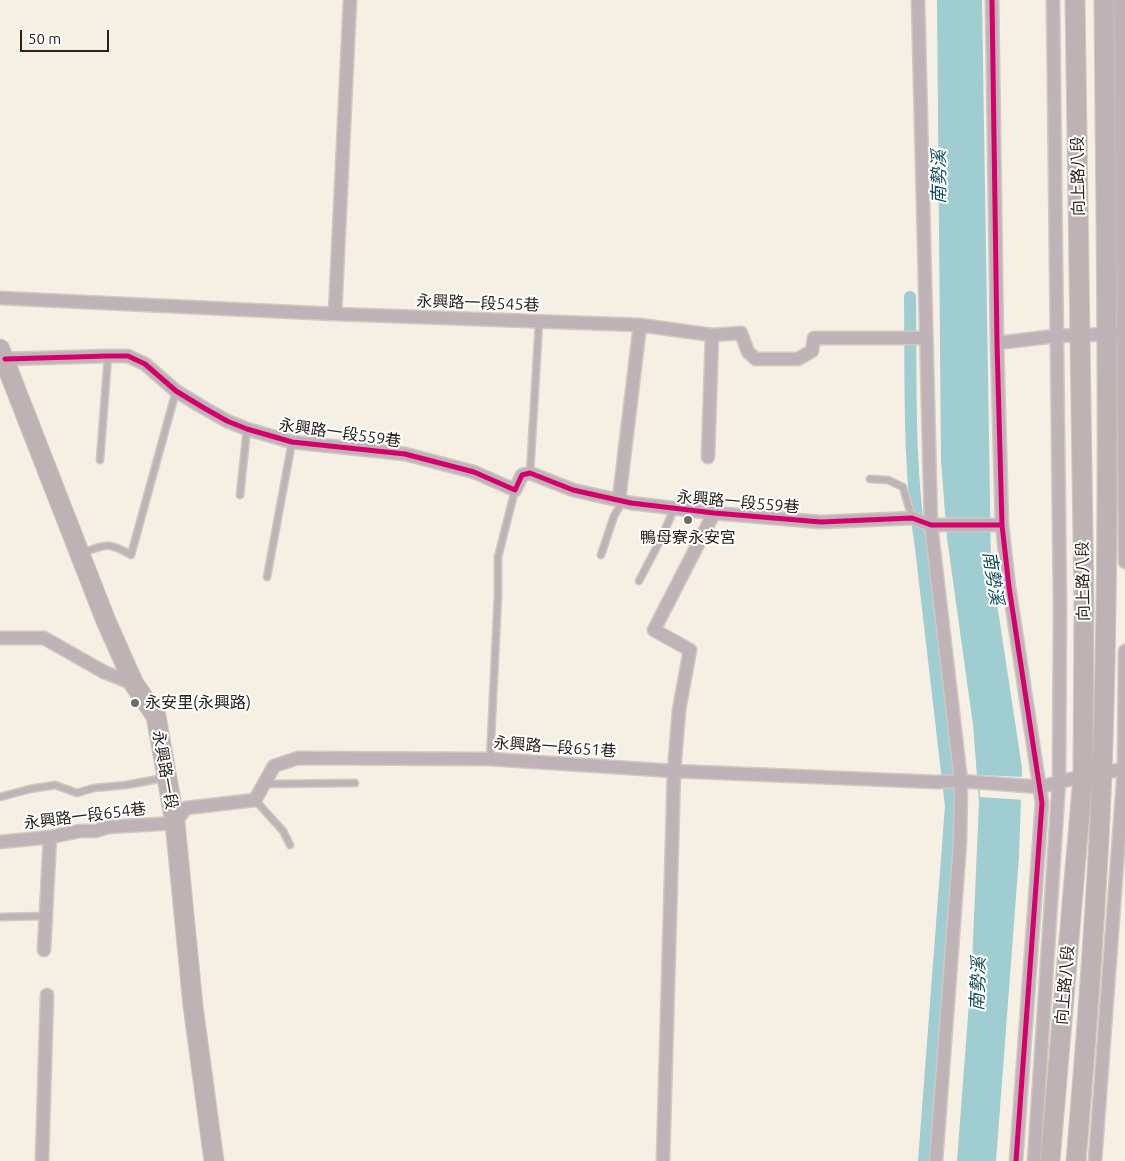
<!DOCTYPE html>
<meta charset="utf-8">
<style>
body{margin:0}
#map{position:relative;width:1125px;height:1161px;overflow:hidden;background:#f6efe4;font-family:Ubuntu,sans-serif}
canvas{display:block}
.scale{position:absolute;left:20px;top:30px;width:89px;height:22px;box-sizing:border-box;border:2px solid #28231c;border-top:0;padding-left:6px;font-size:15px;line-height:18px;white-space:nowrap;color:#28231c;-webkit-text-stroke:4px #fff;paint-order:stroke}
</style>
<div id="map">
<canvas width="1125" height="1161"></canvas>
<div class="scale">50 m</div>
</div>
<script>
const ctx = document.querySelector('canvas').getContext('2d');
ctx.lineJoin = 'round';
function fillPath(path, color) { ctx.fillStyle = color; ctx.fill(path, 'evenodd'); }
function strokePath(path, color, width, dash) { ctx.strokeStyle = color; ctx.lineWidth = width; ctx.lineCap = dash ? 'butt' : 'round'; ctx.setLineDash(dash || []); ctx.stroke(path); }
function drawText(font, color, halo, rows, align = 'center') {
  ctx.font = font + ' Ubuntu,"Noto Sans TC",sans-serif'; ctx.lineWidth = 4; ctx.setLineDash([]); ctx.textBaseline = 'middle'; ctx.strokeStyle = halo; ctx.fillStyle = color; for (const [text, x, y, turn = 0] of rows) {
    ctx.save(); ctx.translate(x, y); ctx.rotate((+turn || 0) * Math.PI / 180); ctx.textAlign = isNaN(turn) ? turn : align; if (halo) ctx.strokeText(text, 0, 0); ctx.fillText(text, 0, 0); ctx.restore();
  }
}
const water = new Path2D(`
 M937,0H982L991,564L1022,768L1019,857L996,1161H957L972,963L979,802L973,725L947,538L941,461Z`);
const pier = new Path2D(`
 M979,775L1025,777L1024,800L980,797Z`);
const canal = new Path2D(`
 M910,297C911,380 908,465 921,548L951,806L924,1161`);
const lane = new Path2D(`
 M100,460L108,356
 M530,473L539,322
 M870,479L888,480L903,487L912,518
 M240,495L247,429
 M82,553C106,544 109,542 131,555L176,391
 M601,555L614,516L623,501
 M267,577L292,442
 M639,581L661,539L674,509
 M490,759L498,595V557L515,490
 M264,784L355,783
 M0,797L30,789L55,785L77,793L94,788L126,785L164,778
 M255,800L283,831L290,845
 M0,917L46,916`);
const street = new Path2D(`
 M918,0L931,525L961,781L960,842L936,1161
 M992,0L997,343L1002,525L1009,587L1042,803L1016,1161
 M1120,0L1125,562
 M0,298L335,314L640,325L712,335L741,333L748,352L756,359H798L812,351L814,338H925
 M335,314L350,0
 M997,343L1056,336L1113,334
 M5,359L108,356H128L145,364L176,391L204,408L227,421L247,429L292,442L405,454L474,472L515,490L522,475L530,473L573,490L631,503L714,513L821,522L912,518L931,525H1002
 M708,457L712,335
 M619,499L640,325
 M0,638H44L104,672L134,684
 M0,842L50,837L80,831H96L108,827L175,823L186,808L255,800L274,766L298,758L490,759L674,771L936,782L961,781L1040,787L1083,776L1125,769
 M44,950L50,837
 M42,1161L47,995
 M663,1161L674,771L679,710L690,650L654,630L714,513
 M1034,1161L1059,781L1060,607L1053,0
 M1095,1161L1124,769L1125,651`);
const secondary = new Path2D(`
 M0,349L106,621L134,684L156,716L175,823L193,1006L214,1161
 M1050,1161L1083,776L1084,607L1075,0
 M1076,1161C1087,1031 1097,901 1102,771C1111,514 1106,257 1104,0`);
const cycleway = new Path2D(`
 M992,0L997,343L1002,525L1009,587L1042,803L1016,1161
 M5,359L108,356H128L145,364L176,391L204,408L227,421L247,429L292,442L405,454L474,472L515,490L522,475L530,473L573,490L631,503L714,513L821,522L912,518L931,525H1002`);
const markers = [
 [688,520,5,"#706a62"],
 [135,703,5,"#706a62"]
];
const streetNames = [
 ["向上路八段",1078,176,-91],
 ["永興路一段545巷",478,303,2],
 ["永興路一段559巷",340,433,8],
 ["永興路一段559巷",738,502,5],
 ["向上路八段",1083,581,-91],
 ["永興路一段651巷",555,747,4],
 ["永興路一段",165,770,80],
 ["永興路一段654巷",85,816,-7],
 ["向上路八段",1065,985,-85]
];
const poiNames = [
 ["鴨母寮永安宮",688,538],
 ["永安里(永興路)",145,703,"left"]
];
const waterNames = [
 ["南勢溪",939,177,-90],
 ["南勢溪",993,578,81],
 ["南勢溪",978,984,-88]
];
fillPath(water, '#a0cdd1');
fillPath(pier, '#f6efe4');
strokePath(canal, '#a0cdd1', 12);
strokePath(lane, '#cfc9c2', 9);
strokePath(street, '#cfc9c2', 15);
strokePath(secondary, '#cfc9c2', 21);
strokePath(lane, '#bfb3b8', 6);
strokePath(street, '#bfb3b8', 12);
strokePath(secondary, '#beb2b5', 19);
strokePath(cycleway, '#d6006c', 5);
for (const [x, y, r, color] of markers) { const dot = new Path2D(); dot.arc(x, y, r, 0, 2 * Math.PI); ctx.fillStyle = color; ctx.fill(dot); strokePath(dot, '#fff', 2); }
drawText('16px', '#28231c', '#fff', streetNames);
drawText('16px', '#28231c', '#fff', poiNames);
drawText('italic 18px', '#134f57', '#fff', waterNames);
</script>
